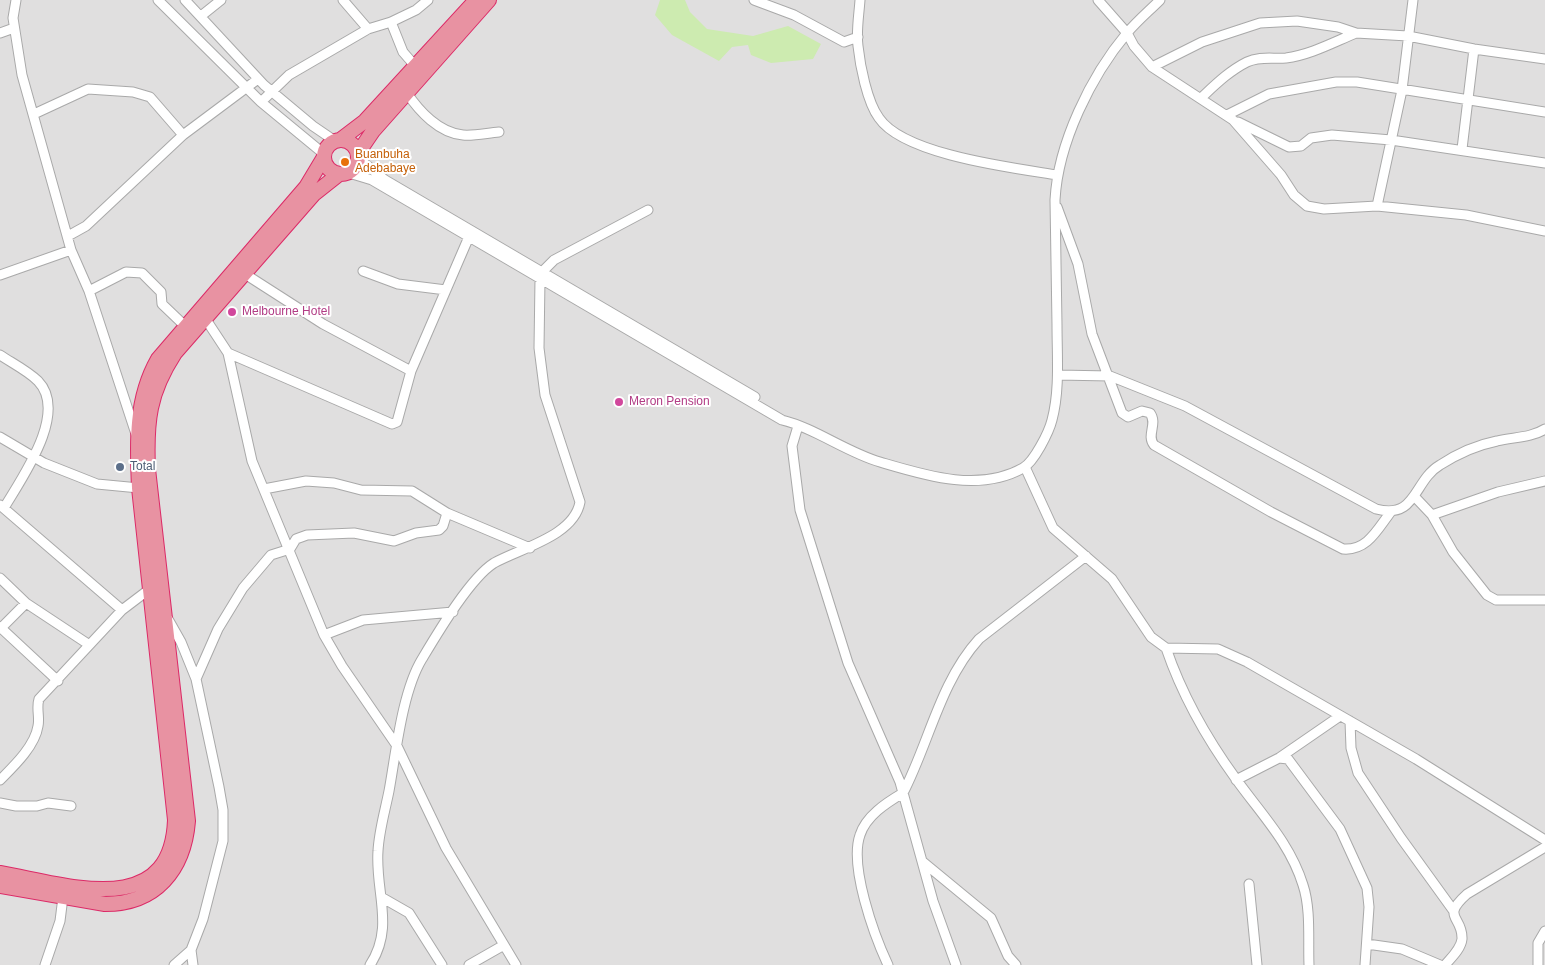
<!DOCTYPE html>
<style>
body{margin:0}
canvas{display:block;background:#f2efe9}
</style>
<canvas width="1545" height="965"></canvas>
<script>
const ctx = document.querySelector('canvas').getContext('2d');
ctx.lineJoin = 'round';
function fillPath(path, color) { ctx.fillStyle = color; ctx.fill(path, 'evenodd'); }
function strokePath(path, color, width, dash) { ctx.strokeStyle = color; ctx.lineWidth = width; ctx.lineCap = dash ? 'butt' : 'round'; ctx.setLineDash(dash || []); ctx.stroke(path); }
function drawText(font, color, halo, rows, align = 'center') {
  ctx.font = font + ' Arial,sans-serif'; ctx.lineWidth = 4; ctx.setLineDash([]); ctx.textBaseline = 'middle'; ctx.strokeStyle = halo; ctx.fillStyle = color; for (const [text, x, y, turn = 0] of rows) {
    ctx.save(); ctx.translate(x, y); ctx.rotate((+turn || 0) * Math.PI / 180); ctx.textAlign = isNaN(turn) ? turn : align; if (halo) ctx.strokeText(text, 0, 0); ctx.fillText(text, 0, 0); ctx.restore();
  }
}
const residential = new Path2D(`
 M0,0H1545V965H0Z`);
const grass = new Path2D(`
 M660,0H685L690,12L707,29L753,36L788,26L821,44L813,59L771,63L751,55L748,45L732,47L719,61L672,35L655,15Z`);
const minor = new Path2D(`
 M16,0L13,18L22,75L71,250L89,291L136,434
 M158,0L261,102L324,154
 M185,0L264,85L313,126L335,141
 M343,0L368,29
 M754,0L794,15L844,42L858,37
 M860,0C859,15 856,31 858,46C860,65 867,102 879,118C904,155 1014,168 1057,175
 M1098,0L1127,33L1134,46L1152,67L1233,120L1281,175L1294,195L1307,206L1324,209L1377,206L1466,215L1545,231
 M201,16L221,0
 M391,22L403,52L416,67
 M0,33L14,28
 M1152,67L1202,42L1260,23L1297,21L1338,27L1356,33L1408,36L1474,49L1545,59
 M407,93C419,111 439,133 463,135C474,136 487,133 499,132
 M1201,98C1215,85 1229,71 1247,62C1259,56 1273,59 1286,58C1310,55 1334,42 1356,33
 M261,102L289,75L368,29L391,22L416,10L428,0
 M34,114L88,89L133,92L150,97L183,135
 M1227,115L1269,94L1336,82H1357L1545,112
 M1238,122L1289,147L1301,146L1311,138L1332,135L1391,140L1545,163
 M1462,149L1474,49
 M358,158L385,180L755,397
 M349,173L372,180L782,420C815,428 846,452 880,462C924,475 979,493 1023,468C1034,462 1049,432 1052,420C1060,390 1057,356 1057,325C1056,284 1056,242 1055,200C1058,143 1091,76 1127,33C1137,21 1149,11 1160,0
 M1377,206L1402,90L1413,0
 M1057,207L1078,264L1092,334L1122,413L1128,417L1142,411L1150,413C1158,424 1146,435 1154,445L1271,512L1343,549C1367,551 1377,530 1390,513
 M68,236L86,226L183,135L258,79
 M363,271L398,284L446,290
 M245,274L323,324L411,371
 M0,275L71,250
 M89,291L126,272L142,273L161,292L162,304L185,326
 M203,315L228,353L252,461L324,635L342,666L397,746L446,848L516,965
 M228,353L392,424L397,422L411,371L471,232
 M0,355C12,363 28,371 38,381C69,413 21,479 4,508
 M1058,375L1110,376L1185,406L1376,509C1417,520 1413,481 1440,465C1457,454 1477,445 1497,441C1513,437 1531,438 1545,429
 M798,426L792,446L800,510L848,663L900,782L933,901L956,965
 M0,437L44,463L97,484L139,488
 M1025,467L1053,528L1112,579L1151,637L1166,648L1218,649L1247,662L1416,759L1545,840
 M1414,496L1432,515L1453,552L1487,595L1496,600H1545
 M0,505L122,610
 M447,513L530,548
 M1432,515L1498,492L1545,481
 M0,578L26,603L88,644
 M168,619L181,642L196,679
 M0,627L58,681
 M0,629L26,603
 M324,635L363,620L453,612
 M1166,648C1182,695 1207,739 1236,779C1261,814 1290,843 1303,885C1311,909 1308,940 1309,965
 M1350,721L1351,748L1358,773L1401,838L1453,910
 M1279,758L1288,759L1340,829L1367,888L1369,907L1365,965
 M0,780C14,766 35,746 38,726C40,717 36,708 39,699L122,610L151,588
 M1236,780L1279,758L1340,716
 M0,803L16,806H37L48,803L71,806
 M923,862L991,918L1008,956L1016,965
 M1249,884L1257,965
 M381,897L409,913L442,965
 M1367,944L1402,949L1440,965
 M191,950L193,965
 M45,965L60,921L63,897
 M174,965L191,950L203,919L223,841V810L219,787L196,679L218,629L243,588L271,555L290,549L296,539L307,535L354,533L394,541L416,533L439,530L443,526L447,513L412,491L361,490L334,483L306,481L264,489
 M370,965C395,927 375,892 378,851C379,831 385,811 389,791C396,753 402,692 422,659C437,634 470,578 494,563C521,548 574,536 580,502L545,395L539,348L540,279L543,271L554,260L648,210
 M469,965L504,945
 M888,965C874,935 849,866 860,835C866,816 886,803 903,793C929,743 940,682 979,639L1086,556
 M1445,965C1451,958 1461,949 1462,939C1463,916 1440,918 1467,894L1545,847
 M1538,965V943L1545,931`);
const highway = new Path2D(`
 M324 157a17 17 0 1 1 34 0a17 17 0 1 1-34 0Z
 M340,140L365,121L476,0
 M358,153L373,131L489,0
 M0,873C65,884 171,922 175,820L139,488C137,443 135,399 158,359L306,187L324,157
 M0,886L105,904C156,904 184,870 188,821L148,469C146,421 149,393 175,353L314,194L338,175`);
const markers = [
 [345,162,5,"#e8710a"],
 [232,312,5,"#d1479c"],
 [619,402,5,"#d1479c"],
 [120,467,5,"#5c6f8a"]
];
const foodNames = [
 ["Buanbuha",355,155],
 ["Adebabaye",355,169]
];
const hotelNames = [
 ["Melbourne Hotel",242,312],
 ["Meron Pension",629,402]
];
const serviceNames = [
 ["Total",130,467]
];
fillPath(residential, '#e0dfdf');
fillPath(grass, '#cdebb0');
strokePath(minor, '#a9a9a9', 11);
strokePath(highway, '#dc2a67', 16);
strokePath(minor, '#fff', 9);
strokePath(highway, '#e892a2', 14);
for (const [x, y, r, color] of markers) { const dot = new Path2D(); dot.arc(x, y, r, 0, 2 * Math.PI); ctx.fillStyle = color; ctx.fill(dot); strokePath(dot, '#fff', 2); }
drawText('12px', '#c56008', '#fff', foodNames, 'left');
drawText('12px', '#b23c85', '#fff', hotelNames, 'left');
drawText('12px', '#4e5e75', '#fff', serviceNames, 'left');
</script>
